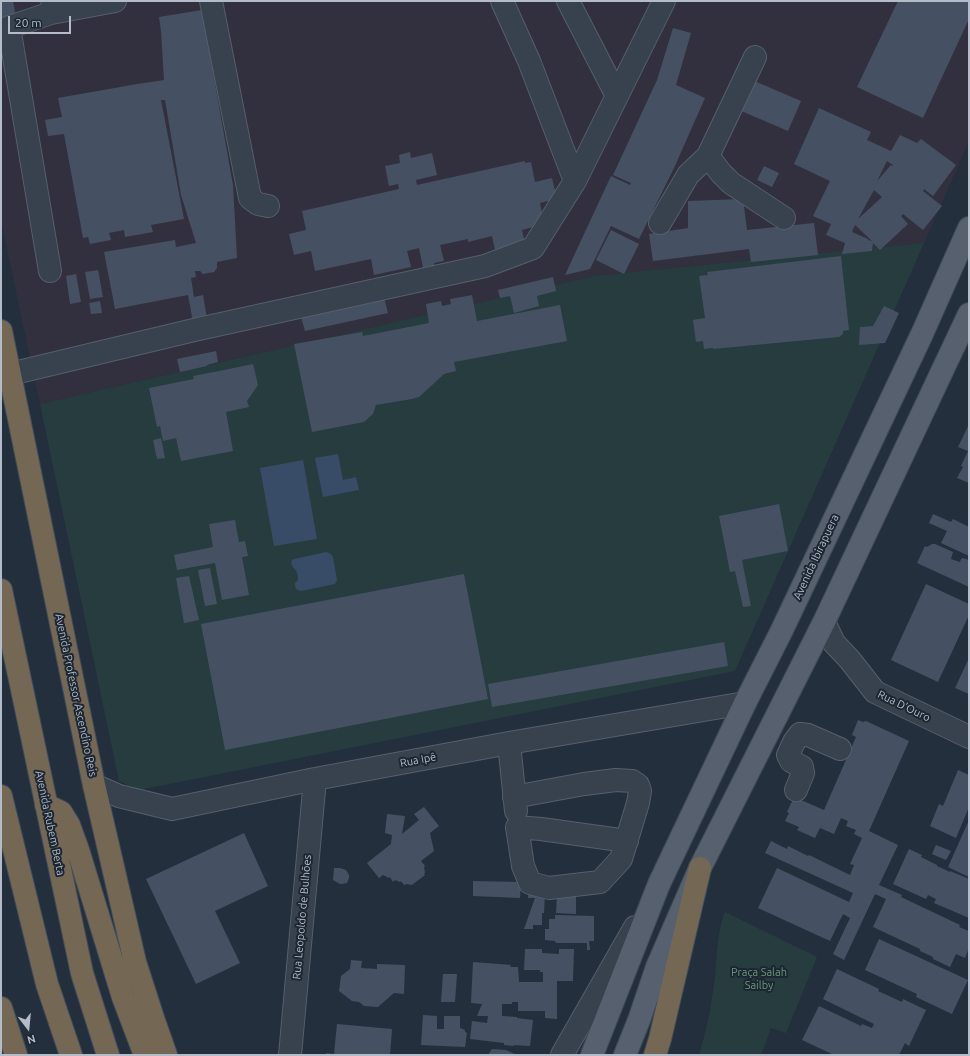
<!DOCTYPE html>
<meta charset="utf-8">
<style>
body{margin:0}
#map{position:relative;width:970px;height:1056px;overflow:hidden;background:#242f3e;font-family:Ubuntu,sans-serif}
canvas{display:block}
.frame{position:absolute;inset:0;border:2px solid #b4bcc9;pointer-events:none}
.north{position:absolute;left:8px;top:1008px;width:40px;height:40px;-webkit-text-stroke:3px #1d2633;paint-order:stroke;rotate:164deg;font-size:11px;font-weight:700;line-height:16px;text-align:center;color:#b4bcc9}
.north::after{content:'';display:block;margin:auto;width:14px;height:18px;background:#b4bcc9;clip-path:polygon(50% 0,100% 100%,50% 72%,0 100%)}
.scale{position:absolute;left:8px;top:16px;width:63px;height:18px;box-sizing:border-box;border:2px solid #b4bcc9;border-top:0;padding-left:5px;font-size:12px;line-height:14px;white-space:nowrap;color:#b4bcc9;-webkit-text-stroke:3px #1d2633;paint-order:stroke}
</style>
<div id="map">
<canvas width="970" height="1056"></canvas>
<div class="frame"></div>
<div class="north">N</div>
<div class="scale">20 m</div>
</div>
<script>
const ctx = document.querySelector('canvas').getContext('2d');
ctx.lineJoin = 'round';
function fillPath(path, color) { ctx.fillStyle = color; ctx.fill(path, 'evenodd'); }
function strokePath(path, color, width, dash) { ctx.strokeStyle = color; ctx.lineWidth = width; ctx.lineCap = dash ? 'butt' : 'round'; ctx.setLineDash(dash || []); ctx.stroke(path); }
function drawText(font, color, halo, rows, align = 'center') {
  ctx.font = font + ' Ubuntu,sans-serif'; ctx.lineWidth = 4; ctx.setLineDash([]); ctx.textBaseline = 'middle'; ctx.strokeStyle = halo; ctx.fillStyle = color; for (const [text, x, y, turn = 0] of rows) {
    ctx.save(); ctx.translate(x, y); ctx.rotate((+turn || 0) * Math.PI / 180); ctx.textAlign = isNaN(turn) ? turn : align; if (halo) ctx.strokeText(text, 0, 0); ctx.fillText(text, 0, 0); ctx.restore();
  }
}
const medical = new Path2D(`
 M1,1H969V141L924,243L594,276L40,404L1,221Z`);
const green = new Path2D(`
 M924,243L735,671L139,790L119,781L40,404L594,276Z
 M725,912L817,957L786,1033L771,1028L761,1055H699C707,1029 712,1003 715,976C717,955 717,932 725,912Z`);
const water = new Path2D(`
 M338,454L343,480L356,477L359,490L323,497L315,458Z
 M303,460L317,539L274,546L260,468Z
 M326,552L331,554L333,557L337,580L335,584L301,591C296,590 295,588 295,583L298,580C299,567 289,569 292,560L294,559Z`);
const building = new Path2D(`
 M1,1H13L16,17L1,20Z
 M898,1H969V19L923,118L857,87Z
 M202,10L233,185L237,258L217,262V268L214,272L203,274L200,271H195L196,277L191,278L194,297L203,295L207,319L193,322L188,295L115,309L104,252L175,240L176,247L196,243L181,195L165,100H161L184,219L151,225L153,232L125,237L124,230L109,233L111,240L90,244L88,237L83,238L64,134L48,136L45,120L62,117L58,98L137,84L164,80L161,31L159,17Z
 M673,28L691,33L676,85L705,98L674,168L639,239L611,226L590,269L565,275L611,176L630,185L631,183L613,175L657,80Z
 M752,80L801,101L788,131L739,110Z
 M819,108L871,132L867,140L891,151L900,135L917,143L921,139L956,165L933,196L924,189L923,191L942,206L923,230L903,214L901,216L908,224L880,250L873,243L872,251L842,254L845,243L826,235L831,224L813,216L830,181L794,164ZM887,161L893,165V166L891,165L877,181ZM874,190L882,197L858,219ZM855,225L872,241L868,240V239L852,232Z
 M410,152L411,158L432,153L437,175L416,180L417,185L525,161V163L531,162L535,182L552,178L557,199L540,203L544,223L533,225V227L522,230L525,243L495,250L492,236L468,242V239L440,245L444,261L434,263L435,270L424,272L419,248L407,251L411,267L374,275L371,259L315,271L311,251L294,255L289,234L306,230L302,211L399,189L398,184L389,186L385,166L400,163L399,155Z
 M764,166L779,173L772,187L757,180Z
 M743,199L747,230L814,223L818,255L751,262L749,249L653,261L649,234L688,228V201Z
 M611,230L639,244L624,274L596,260Z
 M841,256L849,330L843,331V334L839,337L713,349V348L704,349L703,341L696,342L693,320L705,318L699,276L708,275L707,272Z
 M98,270L103,297L90,299L85,272Z
 M76,274L81,302L70,304L66,276Z
 M553,277L556,291L537,296L539,306L514,313L510,296L500,298L498,290Z
 M472,295L477,321L560,305L567,341L454,362L456,371L444,374L419,397L412,399L376,405L373,414L364,422L312,432L294,344L362,332L363,336L429,323L426,304L441,301L442,306L451,304L450,299Z
 M384,297L388,313L305,331L301,317Z
 M100,301L102,313L91,314L89,303Z
 M884,306L899,313L885,343L859,345L860,327L873,326Z
 M216,351L218,362L207,365V366L180,372L177,359Z
 M253,364L258,385L247,401L249,407L226,412L233,451L181,461L176,438L163,441L160,426L157,427L149,388L194,379L193,376L219,371Z
 M969,424V483L957,478L963,467L961,466L968,451L958,447Z
 M161,438L165,458L157,459L153,440Z
 M779,504L788,551L742,560L751,606L743,607L735,571L730,572L719,516Z
 M933,514L951,522L953,519L969,527V556L941,543L947,531L929,523Z
 M235,520L239,542L245,541L248,556L242,557L249,595L222,600L215,563L177,570L174,555L213,547L209,524Z
 M932,544H935L953,552L951,559L960,562L961,559L963,558L969,560V587L917,563L925,546L927,547Z
 M210,568L217,604L205,606L198,570Z
 M464,574L488,699L225,750L201,624Z
 M189,576L199,620L184,623L176,578Z
 M926,584L969,604V615L938,682L891,660Z
 M724,642L728,666L492,707L488,684Z
 M969,658V694L955,688Z
 M858,720L863,722L866,721L909,741L869,831L898,845L879,885L902,895L901,897L960,925L959,927L969,931V948L965,958L956,954L950,967L933,959V957L920,951V949L873,927L886,899L875,894L844,960L833,954L850,918L843,914L830,941L758,908L777,868L849,902L853,893L765,853L771,841L787,849L788,846L808,856L809,855L850,875L854,865L850,864L862,838L854,834L856,830L846,826L848,821L841,818L834,834L820,828L815,838L797,830L799,827L785,821L789,813L787,812L794,797L824,810L856,737L852,735Z
 M958,770L969,775V807L956,838L930,826L939,804L943,806Z
 M424,807L439,826L430,833L434,851L421,861L425,866L424,867L425,873H424L425,875L412,885L407,884L404,885L401,881L400,882L395,880L393,882L390,877L389,878L383,875L379,878L367,863L391,844L392,835L385,833L387,814L405,816L402,834L419,820L414,814Z
 M969,820V877L948,867Z
 M244,833L268,886L215,911L240,963L196,984L146,879Z
 M936,845L951,851L946,860L932,854Z
 M909,849L922,855L921,857L937,865V866L950,872V871L969,879V918L934,903L936,899L928,895L926,899L893,884Z
 M334,868H340L346,870L349,875V878L347,883L342,884H340L333,880Z
 M473,881L521,882L520,898L473,896Z
 M528,887L545,893L544,913H542V925H533V929H524L535,898H528Z
 M557,896H576V914L556,913Z
 M555,915L594,916V941H589L590,950H587V943H556L555,941L545,940V929H549V919H555Z
 M879,939L968,980L952,1014L916,997L917,994L865,970Z
 M525,949H542V953L559,954V949H574L573,981H557V1019L545,1018V1011H518V1002H512V1004H502V1016L517,1017V1018L533,1020L530,1046L514,1045V1046L504,1045V1043L470,1039L472,1021L487,1023L488,1016H477L482,1004L471,1003L473,962L511,965L510,967H518L519,982H543V972H540V970H524Z
 M351,960L362,961L361,968L377,969V964L405,965L404,994L394,993L378,1007L364,1006L359,1002L352,1001L339,991L341,976L350,969Z
 M837,969L879,989L878,991L902,1002L903,999L926,1010L909,1046L905,1043L899,1055H841L839,1054L838,1055H834L802,1040L819,1006L861,1026L862,1024L872,1028L874,1024L823,999Z
 M443,974H457L455,1002H441Z
 M423,1015L437,1016V1029H444V1016H460V1028L463,1029L465,1030V1032L467,1033L465,1047L421,1045Z
 M337,1024L392,1029L390,1055H326V1053L334,1054Z
 M492,1049L506,1050L517,1055H488Z`);
const minor = new Path2D(`
 M53,1L51,13L115,1
 M211,1L250,198L258,204L268,206
 M568,1L617,96
 M9,27L50,271
 M1,30L51,13
 M755,57L708,156L721,173L731,183L784,218
 M575,181L664,1
 M660,223L688,175L708,156
 M10,374L194,330L485,266L533,248L575,181L529,61L502,1
 M824,622L834,643L850,660L875,692L969,737
 M509,743L516,811
 M94,785L119,796L172,809L315,779L509,743L745,703
 M796,790L803,773L802,767L791,761L788,755L794,742L800,734L808,735L840,749
 M514,797L584,784L616,780L632,781L638,785L640,791L638,803L621,859L600,882L549,888L530,883L523,866L517,827L541,829L627,841
 M290,1055L315,779
 M562,1055L635,927`);
const major = new Path2D(`
 M592,1055L659,884L745,703L782,630L922,334L969,228
 M625,1055L639,1020L657,967L700,868L824,622L969,314`);
const highway = new Path2D(`
 M1,331L94,785L135,962L154,1021L166,1055
 M1,590L82,973L108,1055
 M1,796L47,984L71,1055
 M46,805L61,812L69,825L78,850L123,997L145,1055
 M1,1008L16,1055
 M655,1055L660,1039L700,868`);
const streetNames = [
 ["Avenida Ibirapuera",816,557,-65],
 ["Avenida Professor Ascendino Reis",76,695,78],
 ["Rua D'Ouro",904,706,26],
 ["Rua Ipê",418,760,-11],
 ["Avenida Rubem Berta",50,823,78],
 ["Rua Leopoldo de Bulhões",302,917,-85]
];
const parkNames = [
 ["Praça Salah",759,972],
 ["Sailby",759,985]
];
fillPath(medical, '#32303f');
fillPath(green, '#263c3f');
fillPath(water, '#394c67');
fillPath(building, '#455162');
strokePath(minor, '#565f6c', 24);
strokePath(major, '#414a57', 24);
strokePath(highway, '#434c59', 24);
strokePath(minor, '#38414e', 22);
strokePath(major, '#56606e', 22);
strokePath(highway, '#746855', 22);
drawText('11px', '#b4bcc9', '#1d2633', streetNames);
drawText('11px', '#6b9a76', '#1d2633', parkNames);
</script>
